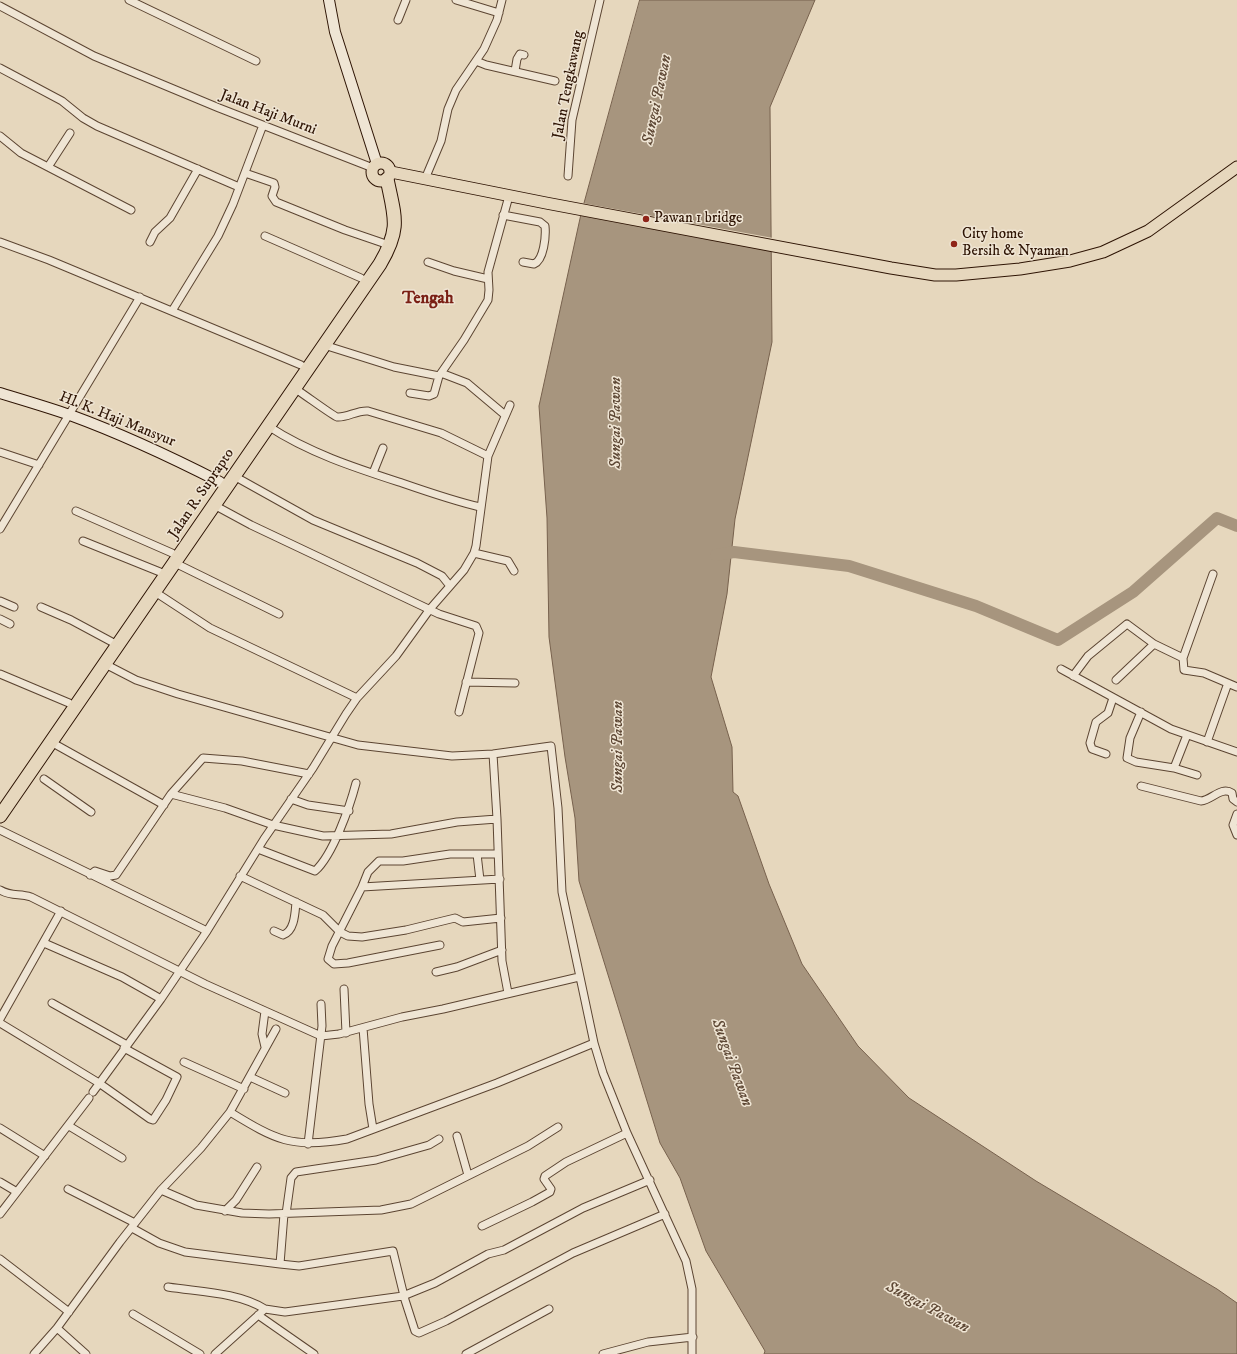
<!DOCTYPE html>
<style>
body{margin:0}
canvas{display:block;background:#e6d7bd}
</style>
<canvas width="1237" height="1354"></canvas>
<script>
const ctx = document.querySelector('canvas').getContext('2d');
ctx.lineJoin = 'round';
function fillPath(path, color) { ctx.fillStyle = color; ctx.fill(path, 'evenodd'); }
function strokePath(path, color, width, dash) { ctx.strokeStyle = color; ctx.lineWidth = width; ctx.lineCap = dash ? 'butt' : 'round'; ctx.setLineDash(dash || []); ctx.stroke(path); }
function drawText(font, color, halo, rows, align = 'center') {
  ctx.font = font + ' "IM FELL DW Pica",serif'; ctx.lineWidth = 3; ctx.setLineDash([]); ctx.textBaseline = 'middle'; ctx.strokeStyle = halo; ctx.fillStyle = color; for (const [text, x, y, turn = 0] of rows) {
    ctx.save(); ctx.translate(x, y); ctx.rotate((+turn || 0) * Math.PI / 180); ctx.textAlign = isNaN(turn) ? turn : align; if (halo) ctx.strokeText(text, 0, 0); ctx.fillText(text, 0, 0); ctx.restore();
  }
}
const water = new Path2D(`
 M640,0H815L770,107L772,342L735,519L727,594L711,677L732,747L733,792L738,796L769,884L802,964L858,1046L909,1098L1036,1181L1217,1289L1237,1303V1354H764L765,1351L706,1251L680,1178L660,1143L579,881L575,818L565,757L549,637L547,518L539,406L581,214Z`);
const pier = new Path2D(`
 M582,203L773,238V248L579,212Z`);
const river = new Path2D(`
 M716,555L734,552L849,566L976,606L1058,640L1133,592L1217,518L1237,526`);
const street = new Path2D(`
 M129,0L256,61
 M456,0L499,13
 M0,6L94,56L219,108L373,168
 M398,20L406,0
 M476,61L486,65L555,81
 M0,68L62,101L83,118L97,126L239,187
 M515,71L517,59L520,54L524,55
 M0,136L21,153L48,167L70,133
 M48,167L131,210
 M245,173L274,183L275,187L272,196L276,202L345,230L383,243
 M568,176L572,120L600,0
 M425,179L441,141L448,109L456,90L484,49L497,20L502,0
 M503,215L540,222L545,226C546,236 544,260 534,264L523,262
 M265,236L361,278
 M0,242L49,260L301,365
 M150,242L155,232L170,218L198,169
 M428,262L454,271L488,279
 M172,311L218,236L233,204L263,125
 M324,345L394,367L439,376
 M441,373L467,383L505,415
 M294,388C301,392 333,416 337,417C347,418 357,410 368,411L441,433L488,456
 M410,393L429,396L434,394L439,376L464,340L488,300L489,290L488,272L509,196
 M268,426C309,453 356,468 402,483C428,492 454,501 480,507
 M0,452L39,465
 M373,473L383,448
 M234,476L313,520L417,563L442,576L450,586
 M214,505L251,525L439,614L476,626L479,633L459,712
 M76,511L172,553
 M0,529L140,297
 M83,541L160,572
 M474,553L508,561L514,571
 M175,563L279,614
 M155,592L210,628L357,698
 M0,601L14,607
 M41,607L71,620L112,642
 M0,619L10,624
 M1183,658L1213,574
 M105,664L136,680L178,694L358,745L452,756L493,754L551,746L558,808L562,892L594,1043L603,1073L627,1133L686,1261L692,1289V1354
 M1061,669L1171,729L1237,752
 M0,674L69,703
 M1073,676L1088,656L1127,624L1154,644L1183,658L1184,670L1204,673L1237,687
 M1116,680L1154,644
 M466,682L515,683
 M1141,712L1130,738L1127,758L1136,762L1174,768L1197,775
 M51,742L164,805
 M1207,742L1228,683
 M493,754L497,819L502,961L508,993
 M1106,754L1092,749L1090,743L1096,722L1108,713L1113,698
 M1174,768L1187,735
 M44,779L91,812
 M1141,786L1201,801C1212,800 1221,786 1232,793L1233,799L1237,802
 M171,794L203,758L242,761L309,774
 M291,799L308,805L349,811
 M1237,814L1233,825L1237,835
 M0,830L207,931
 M258,849L315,871C333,855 350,806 356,783
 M477,854L480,880
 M90,875L95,871L110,876L116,875L171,794L225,808L273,825L323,836L391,834L457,822L497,819
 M240,876L323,915L340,932L348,936L362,937L406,930L455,918L463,922L501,918
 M362,887L368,872L379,861H403L450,854H498
 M0,890C12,897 19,893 31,897L205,984L321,1036L339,1034L402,1017L443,1009L579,977
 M274,931L283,935C295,931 295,912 296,902
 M44,943L122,977L161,999
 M440,945L348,963L334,964L328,959L332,946L362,887L500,879
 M436,972L457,967L502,950
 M344,989L346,1033
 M52,1003L127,1045
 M265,1011L262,1034L265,1047
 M0,1019L61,911
 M0,1023L99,1083L150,1119L153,1120L166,1100L177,1077L124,1048
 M363,1028L369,1104L373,1129
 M184,1062L244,1089
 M250,1077L285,1093
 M93,1092L161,999L207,931L264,839L313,768L346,714L357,698L396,656L430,609L464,570L474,553L476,546L488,456L510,405
 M230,1112C276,1140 292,1149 347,1139L497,1083L594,1043
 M69,1126L122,1158
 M0,1128L45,1156
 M457,1136L468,1175
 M308,1144L322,1026L321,1004
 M0,1182L17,1192
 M68,1189L135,1223
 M161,1190L196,1205L242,1213L269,1214L381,1210L411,1204L528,1146L558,1127
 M225,1211L236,1200L257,1167
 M0,1214L89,1098
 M284,1214L280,1264L299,1266L393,1251L405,1300L415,1331L419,1333L446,1321L573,1253L665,1214
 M286,1214L291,1178L296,1172L376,1160L429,1145L439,1139
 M482,1226L532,1202L550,1192L551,1189L544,1179L545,1176L566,1162L627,1133
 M132,1228L159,1243L185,1252L280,1264
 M0,1259L69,1312
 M168,1287C200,1292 237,1292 265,1309L215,1354
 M265,1309L285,1312L403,1296L435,1283L488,1254L504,1250L583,1208L650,1180
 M133,1314L200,1354
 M258,1315L314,1354
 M57,1328L86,1354
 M34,1354L57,1328L120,1242L161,1190L201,1148L230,1112L276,1029
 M466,1354L549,1309
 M603,1354L648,1342L693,1337`);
const secondary = new Path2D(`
 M329,0L335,32L377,164
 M0,393C23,400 47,407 70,415C122,434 171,457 220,482`);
const primary = new Path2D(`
 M372 172a9 9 0 1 1 18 0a9 9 0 1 1-18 0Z
 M391,172L546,203L891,268L935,275H956L1020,269L1070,261L1103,252L1148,231L1237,167`);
const highway = new Path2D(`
 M0,816L380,264C401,228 395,218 387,179`);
const markers = [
 [646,219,4,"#8f2418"],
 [954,244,4,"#8f2418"]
];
const streetNames = [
 ["Jalan Tengkawang",569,85,-79],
 ["Jalan Haji Murni",268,113,21],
 ["Hl. K. Haji Mansyur",117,420,22],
 ["Jalan R. Suprapto",202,494,-56]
];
const poiNames = [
 ["Pawan 1 bridge",654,219],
 ["City home",962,235],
 ["Bersih & Nyaman",962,252]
];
const waterNames = [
 ["Sungai Pawan",658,100,-78],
 ["Sungai Pawan",617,423,-90],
 ["Sungai Pawan",619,747,-90],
 ["Sungai Pawan",731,1063,70],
 ["Sungai Pawan",927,1308,28]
];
const quarterNames = [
 ["Tengah",428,299]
];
fillPath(water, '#a7957e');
strokePath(water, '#77614d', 1);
fillPath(pier, '#e6d7bd');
strokePath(river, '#a7957e', 12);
strokePath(street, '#5c4532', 9);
strokePath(secondary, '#2e1404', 12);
strokePath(primary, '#2e1404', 13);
strokePath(highway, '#2e1404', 15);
strokePath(street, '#efe5d4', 7);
strokePath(secondary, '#efe5d4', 10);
strokePath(primary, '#e6d7bd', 11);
strokePath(highway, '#e6d7bd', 13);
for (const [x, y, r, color] of markers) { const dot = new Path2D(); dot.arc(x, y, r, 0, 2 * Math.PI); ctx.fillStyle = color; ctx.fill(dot); strokePath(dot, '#efe5d4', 1.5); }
drawText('15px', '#2e1404', '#efe5d4', streetNames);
drawText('15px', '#2e1404', '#efe5d4', poiNames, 'left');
drawText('italic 16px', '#5e4835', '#efe5d4', waterNames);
drawText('bold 17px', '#7a1f14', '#efe5d4', quarterNames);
</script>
